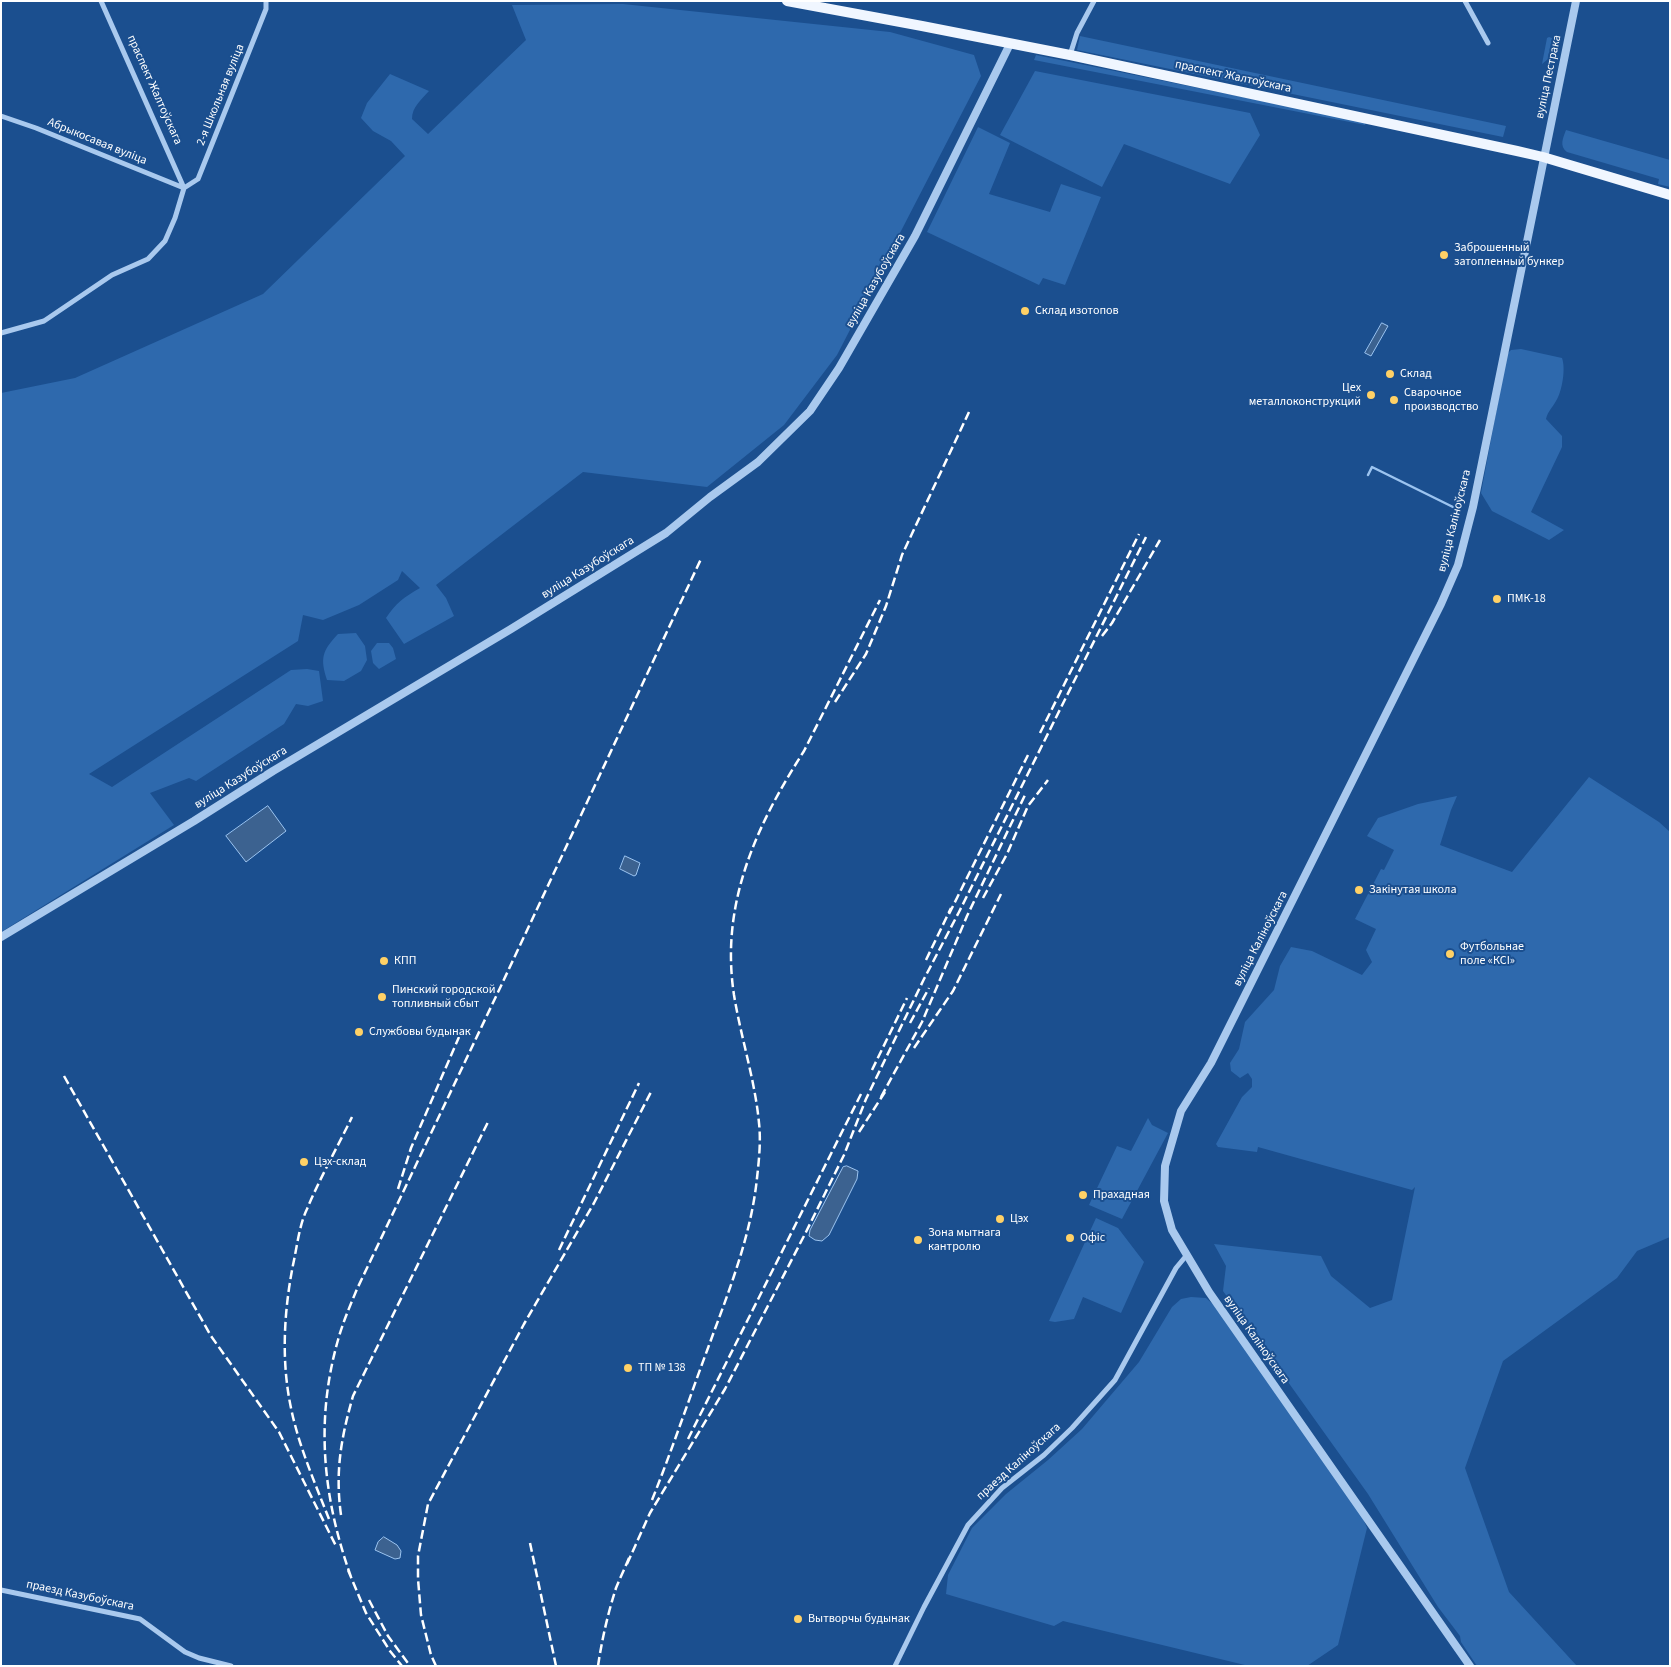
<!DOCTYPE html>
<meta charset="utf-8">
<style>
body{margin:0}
#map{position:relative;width:1671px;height:1667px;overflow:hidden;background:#1b4f8f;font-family:"Source Sans 3",sans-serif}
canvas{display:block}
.frame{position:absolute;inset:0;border:2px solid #fff;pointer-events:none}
</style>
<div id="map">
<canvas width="1671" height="1667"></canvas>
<div class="frame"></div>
</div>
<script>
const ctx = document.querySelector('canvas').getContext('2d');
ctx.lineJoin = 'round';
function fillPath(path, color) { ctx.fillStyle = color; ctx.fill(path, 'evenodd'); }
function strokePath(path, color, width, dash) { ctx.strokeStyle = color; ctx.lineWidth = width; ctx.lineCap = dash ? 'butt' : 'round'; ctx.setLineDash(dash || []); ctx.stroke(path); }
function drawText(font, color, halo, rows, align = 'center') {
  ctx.font = font + ' "Source Sans 3",sans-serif'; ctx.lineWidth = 4; ctx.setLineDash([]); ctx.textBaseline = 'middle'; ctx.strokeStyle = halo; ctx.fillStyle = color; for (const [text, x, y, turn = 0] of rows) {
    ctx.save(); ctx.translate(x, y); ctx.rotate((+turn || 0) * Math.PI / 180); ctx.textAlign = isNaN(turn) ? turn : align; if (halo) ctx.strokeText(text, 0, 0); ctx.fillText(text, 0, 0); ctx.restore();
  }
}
const green = new Path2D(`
 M623,4L890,32L974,55L981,76L837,355L784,425L707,487L583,472L436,585L446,598L454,616L404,644L386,618C396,603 404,597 420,588L402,571L398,580L359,605L323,620L303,615L298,641L89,774L112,787L291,670L307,669L319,671L323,701L308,706L296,704L284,724L196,781L189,778L150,793L174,825L1,932V393L75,378L263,294L405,156L391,141L373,131L361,118L367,103L390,74L429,91C421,100 412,107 412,119L428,134L526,40L512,5Z
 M1080,36L1506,126L1503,137L1077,50Z
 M1549,37L1552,38L1548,59L1542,64L1547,38Z
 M1036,55L1366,122L1365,125L1034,60Z
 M1035,71L1250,113L1260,135L1230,184L1124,144L1102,187L1000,135Z
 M978,127L1010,143L989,194L1050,212L1061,184L1101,197L1065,285L1043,278L1039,285L927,232Z
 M1566,130L1670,160V187L1658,184L1659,179L1567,152C1559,146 1563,138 1566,130Z
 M1521,349L1562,358C1566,369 1562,392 1556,401C1552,408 1548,411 1546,419L1562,436V447L1531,512L1564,530L1549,540L1492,511L1481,493L1507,354L1511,350Z
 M356,633L365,646L367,660L361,671L344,681L327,680C320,658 322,651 338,634Z
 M377,643H389L393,648L396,659L379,669L373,663L371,651Z
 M1589,777L1659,822L1670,832V1237L1637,1251L1617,1278L1503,1361L1465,1468L1509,1592L1577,1666H1477L1461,1642L1460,1636L1438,1607L1368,1494L1223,1291L1226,1266L1214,1244L1321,1256L1331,1276L1370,1308L1392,1300L1415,1187L1412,1190L1258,1147L1257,1152L1218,1147L1216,1144L1242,1097L1252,1087V1079L1248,1073L1240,1078L1231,1071L1230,1063L1239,1049L1245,1022L1274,990L1280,966L1291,947L1312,951L1362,975L1372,962L1366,950L1376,929L1355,919L1381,869L1384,870L1394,850L1367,836L1378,818L1418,804L1457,796L1451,810L1440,845L1512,872Z
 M1148,1118L1152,1125L1168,1133L1122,1219L1089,1205L1117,1146L1131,1151Z
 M1096,1218L1118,1228L1144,1262L1121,1313L1083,1297L1074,1319L1055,1322L1049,1321Z
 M1191,1297L1206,1298L1216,1307L1362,1516L1367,1528L1338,1645L1307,1666H1249L1063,1621L1054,1626L946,1594L948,1575L972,1528L1006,1494L1048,1460L1082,1429L1139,1362L1172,1307L1181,1299Z`);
const water = new Path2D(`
 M1382,323L1388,326L1371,356L1365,353Z
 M268,806L286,831L246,862L226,836Z
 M625,856L640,863L636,875L634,876L620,869Z
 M847,1166L858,1171L857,1179L829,1235L822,1241L815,1240L809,1236L810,1230L843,1167Z
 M384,1537L397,1545L401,1551L400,1558L395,1559L375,1550L378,1542Z`);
const stream = new Path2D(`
 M1368,475L1372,467L1455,508`);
const minor = new Path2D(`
 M101,1L184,188
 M1465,1L1488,43
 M1070,55L1077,33L1094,1
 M1,116L36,128L184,188
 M184,188L198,179L266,9V1
 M1,333L44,321L112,275L148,259L165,241L175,218L184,188
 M1,1590L140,1619L185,1652L199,1658L231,1666
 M895,1666L924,1607L968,1525L1002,1488L1044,1455L1072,1428L1115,1380L1176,1268L1186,1256`);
const tertiary = new Path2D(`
 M1,937L194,821L273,771L511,629L666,533L710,497L758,462L810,411L839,368L915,236L1010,44
 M1470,1666L1209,1292L1172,1230L1164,1201L1165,1166L1181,1111L1211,1063L1441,604L1458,565L1473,507L1576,1`);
const primary = new Path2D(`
 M787,1L922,26L1070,55L1517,151L1543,157L1670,195`);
const rail = new Path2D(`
 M1102,636L1112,623L1160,540
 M835,702L866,654L886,606L902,555L969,412
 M1040,733L1139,534
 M983,898L1007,854L1028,806L1048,780
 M949,914L1028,755
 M926,960L951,908
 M910,1023L929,988
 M914,1048L953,991L1001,894
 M872,1070L907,998
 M64,1076L211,1336L279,1432L337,1548
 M881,1097L922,1022L967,916L1025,795
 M859,1132L885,1092
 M398,1189L411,1148L459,1037
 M559,1250L639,1083
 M688,1439L862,1092
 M652,1500C672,1450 689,1399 708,1348C728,1293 751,1237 757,1178C759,1160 761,1141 759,1123C755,1080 741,1038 734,995C720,904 756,826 804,751L880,600
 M341,1515C335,1472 341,1438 353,1396L488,1122
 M329,1519C315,1483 299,1447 291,1408C281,1361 284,1311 293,1265C297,1247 299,1226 307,1209C320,1178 337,1148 352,1117
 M530,1543L556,1666
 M627,1564L650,1513L725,1389L805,1234L844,1155L866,1099L924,979L959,912L1146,537
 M348,1570L366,1613L390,1651L402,1666
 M351,1577C323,1498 315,1421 338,1340C343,1322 350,1306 357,1289L500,988L701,559
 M369,1600L388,1636L410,1666
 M436,1666L431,1655L421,1615L418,1579V1556L428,1504L524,1324L594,1203L652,1090
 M598,1666C602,1639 608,1613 616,1588C620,1578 625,1568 629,1558`);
const markers = [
 [1444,255,5,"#ffd166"],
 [1025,311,5,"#ffd166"],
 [1390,374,5,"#ffd166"],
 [1371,395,5,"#ffd166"],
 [1394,400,5,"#ffd166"],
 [1497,599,5,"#ffd166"],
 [1359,890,5,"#ffd166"],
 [1450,954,5,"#ffd166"],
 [384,961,5,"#ffd166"],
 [382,997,5,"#ffd166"],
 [359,1032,5,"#ffd166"],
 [304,1162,5,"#ffd166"],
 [1083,1195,5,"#ffd166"],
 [1000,1219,5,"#ffd166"],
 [1070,1238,5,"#ffd166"],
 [918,1240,5,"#ffd166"],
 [628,1368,5,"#ffd166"],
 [798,1619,5,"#ffd166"]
];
const streetNames = [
 ["праспект Жалтоўскага",1233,77,12],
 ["вуліца Пестрака",1549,77,-78],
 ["праспект Жалтоўскага",154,90,66],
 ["2-я Школьная вуліца",221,95,-68],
 ["Абрыкосавая вуліца",97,142,22],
 ["вуліца Казубоўскага",876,281,-60],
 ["вуліца Каліноўскага",1455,521,-76],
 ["вуліца Казубоўскага",588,568,-32],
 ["вуліца Казубоўскага",241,778,-32],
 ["вуліца Каліноўскага",1261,939,-63],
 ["вуліца Каліноўскага",1256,1340,55],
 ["праезд Каліноўскага",1019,1462,-42],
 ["праезд Казубоўскага",80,1596,12]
];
const poiNames = [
 ["Заброшенный",1454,248],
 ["затопленный бункер",1454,262],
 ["Склад изотопов",1035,311],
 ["Склад",1400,374],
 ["Цех",1361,388,"right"],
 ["металлоконструкций",1361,402,"right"],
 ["Сварочное",1404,393],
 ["производство",1404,407],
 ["ПМК-18",1507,599],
 ["Закінутая школа",1369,890],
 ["Футбольнае",1460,947],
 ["поле «КСІ»",1460,961],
 ["КПП",394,961],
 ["Пинский городской",392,990],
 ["топливный сбыт",392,1004],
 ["Службовы будынак",369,1032],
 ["Цэх-склад",314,1162],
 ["Прахадная",1093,1195],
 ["Цэх",1010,1219],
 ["Зона мытнага",928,1233],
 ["кантролю",928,1247],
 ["Офіс",1080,1238],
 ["ТП № 138",638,1368],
 ["Вытворчы будынак",808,1619]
];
fillPath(green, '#2e69ad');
fillPath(water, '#3c6290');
strokePath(water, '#9cc4f0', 1);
strokePath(stream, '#9cc4f0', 2.5);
strokePath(minor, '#a9c9ee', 5);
strokePath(tertiary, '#a9c9ee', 8);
strokePath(primary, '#f0f6ff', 10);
strokePath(rail, '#fff', 2.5, [9, 4]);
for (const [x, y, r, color] of markers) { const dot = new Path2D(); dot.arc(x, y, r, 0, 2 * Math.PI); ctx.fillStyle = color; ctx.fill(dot); strokePath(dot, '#1b4f8f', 2); }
drawText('12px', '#fff', '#1b4f8f', streetNames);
drawText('12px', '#fff', '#1b4f8f', poiNames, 'left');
</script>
